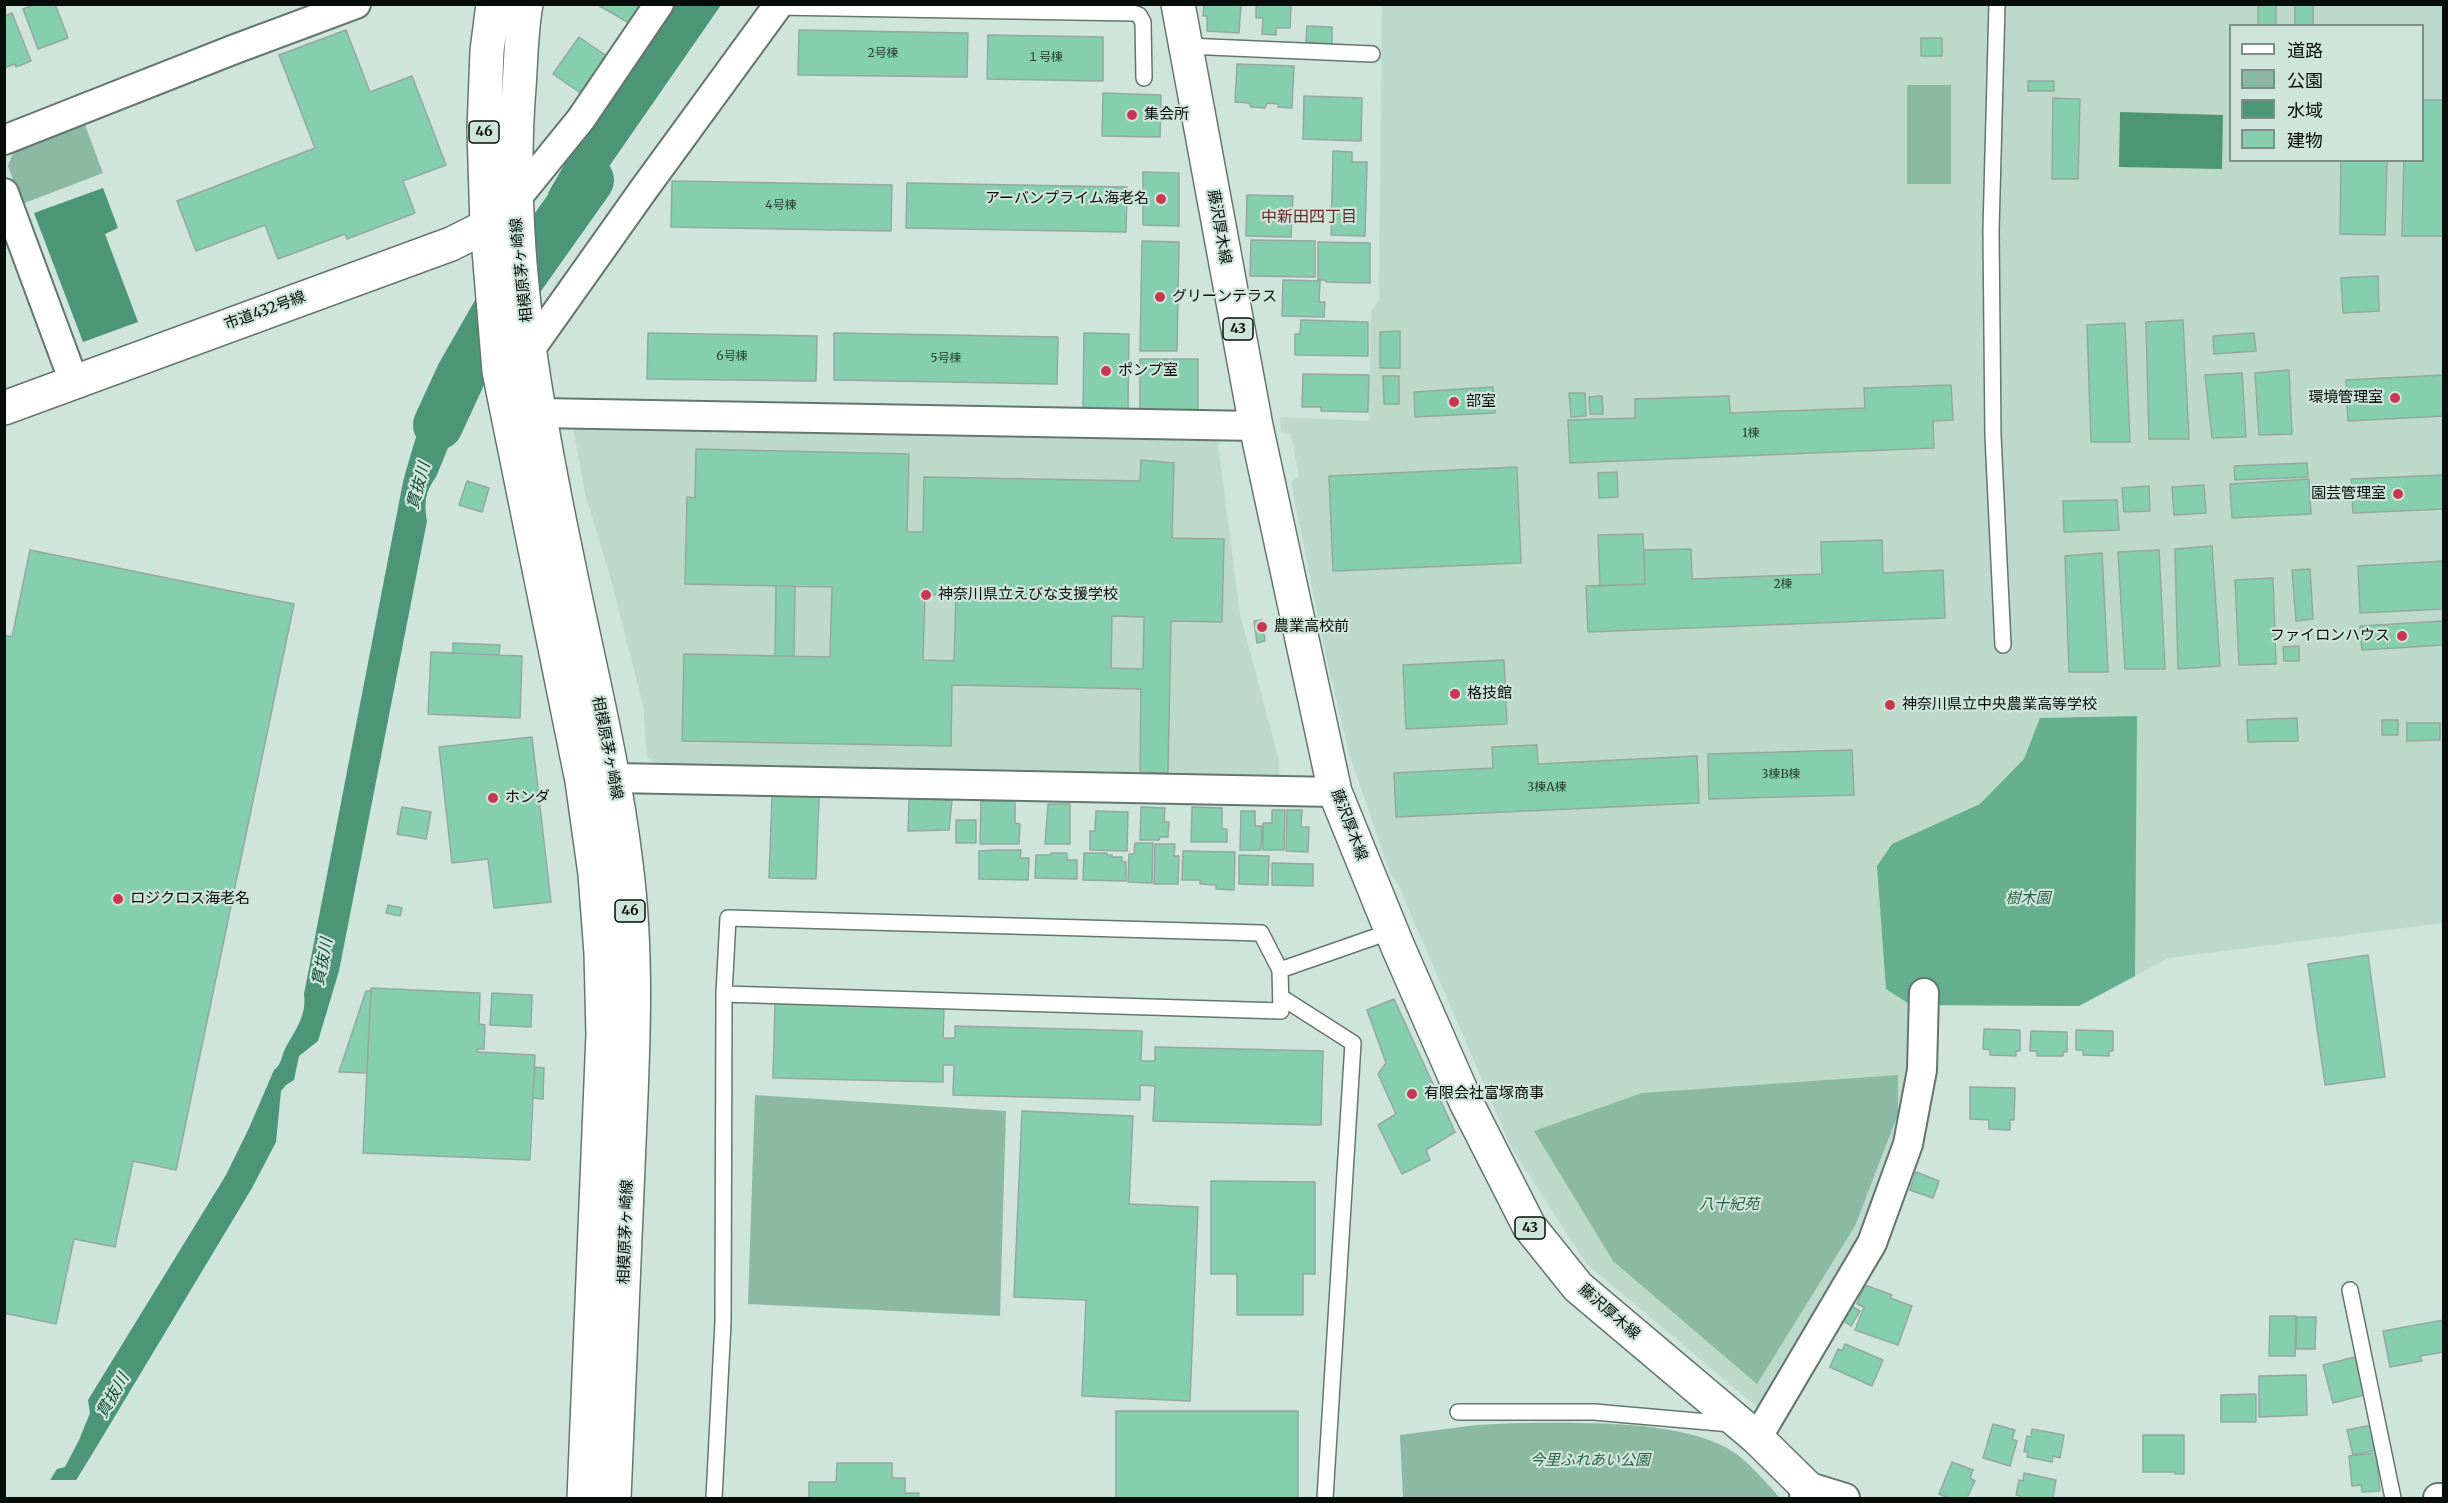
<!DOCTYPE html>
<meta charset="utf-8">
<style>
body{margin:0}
#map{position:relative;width:2448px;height:1503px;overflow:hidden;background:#cfe4da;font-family:Merriweather,"Noto Sans JP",serif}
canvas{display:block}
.frame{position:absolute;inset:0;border:6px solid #060d0a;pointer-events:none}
.legend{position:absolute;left:2229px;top:24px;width:195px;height:138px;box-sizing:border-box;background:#cfe4da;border:2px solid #7f8e87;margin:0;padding:8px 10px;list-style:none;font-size:18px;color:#060d0a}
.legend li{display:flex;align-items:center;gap:12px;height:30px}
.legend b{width:30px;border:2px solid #7f8e87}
</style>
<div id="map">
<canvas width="2448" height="1503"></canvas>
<div class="frame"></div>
<ul class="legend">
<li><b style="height:8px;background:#fff"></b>道路</li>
<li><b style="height:16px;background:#8bb9a3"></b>公園</li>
<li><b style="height:16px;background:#4c9577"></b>水域</li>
<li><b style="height:16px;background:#85cfae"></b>建物</li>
</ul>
</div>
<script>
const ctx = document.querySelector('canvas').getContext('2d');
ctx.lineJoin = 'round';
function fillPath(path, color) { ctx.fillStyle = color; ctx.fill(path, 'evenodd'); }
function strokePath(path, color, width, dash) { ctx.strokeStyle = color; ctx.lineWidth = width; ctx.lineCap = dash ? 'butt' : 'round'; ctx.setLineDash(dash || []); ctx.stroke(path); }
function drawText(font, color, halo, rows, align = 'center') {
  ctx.font = font + ' Merriweather,"Noto Sans JP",serif'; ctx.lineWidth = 4.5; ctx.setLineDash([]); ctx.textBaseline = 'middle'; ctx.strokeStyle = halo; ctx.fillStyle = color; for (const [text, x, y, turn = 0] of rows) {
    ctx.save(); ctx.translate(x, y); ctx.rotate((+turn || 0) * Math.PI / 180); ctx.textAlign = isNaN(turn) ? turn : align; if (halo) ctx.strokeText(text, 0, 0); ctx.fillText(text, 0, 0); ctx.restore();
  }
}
const built = new Path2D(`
 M1382,5H2443V923L2168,958L2079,1006L1911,1005L1914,1041L1895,1170L1773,1404L1757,1407L1587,1264L1512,1149L1397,882L1390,873L1349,753L1326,657L1291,482L1299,476L1291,434L1281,431L1280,417L1369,421L1371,311L1379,301ZM2230,26H2422V160H2230Z
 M572,422L1217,437L1240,614L1279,761V785L662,770L647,757L643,705L610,576L585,493Z`);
const green = new Path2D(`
 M1907,85H1951V184H1907Z
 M84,122L103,173L22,204L8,166L15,148Z
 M1898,1075V1114L1855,1226L1757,1384L1613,1261L1534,1131L1642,1093Z
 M755,1095L1006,1111L1000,1316L748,1304Z
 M1519,1423C1577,1423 1686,1419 1735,1453C1749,1463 1769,1485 1780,1498H1403L1400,1435L1476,1425Z`);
const forest = new Path2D(`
 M2137,716L2135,976L2079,1006L1911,1005L1886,989L1877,866L1892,844L1980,804L2024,759L2040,718Z`);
const water = new Path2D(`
 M673,5H721L576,214L552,257L548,193L579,139Z
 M2120,112L2223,115L2222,169L2119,167Z
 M103,188L118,228L105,234L138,322L83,342L34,213Z
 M461,333L471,392L436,477C425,492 424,503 427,521L339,971L318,1041L299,1056L294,1080L286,1085L281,1091L276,1142L252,1188L91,1456L65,1498H39L57,1469L65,1467L79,1440L90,1413L88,1400L226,1175L249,1128L274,1070C282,1064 281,1057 285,1049C295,1030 307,1016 304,994L403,482C417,432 433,377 461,333Z`);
const pier = new Path2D(`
 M47,1480H79L68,1498H36Z`);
const river = new Path2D(`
 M438,425L461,375L504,300L589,180`);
const building = new Path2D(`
 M35,4H55L68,38L38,49L23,9Z
 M596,4H641L631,24Z
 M1204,4H1241L1239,33L1207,31V16H1203Z
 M1256,4H1291L1290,28H1276V35L1262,34L1263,18H1256Z
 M2258,4H2276V26H2258Z
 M2295,4H2313V26H2295Z
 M12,13L31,61L16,67L15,64L4,68V16Z
 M1307,26L1332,27V44L1306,42Z
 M346,30L370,92L412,76L446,165L403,181L415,213L347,239L345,234L278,259L265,225L196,251L177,201L315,148L279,55Z
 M799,30L968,33L967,77L798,75Z
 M988,35L1103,37V81L987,79Z
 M579,37L608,57L582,94L553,74Z
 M1921,38H1942V56H1921Z
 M1237,64L1294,66L1292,108L1278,107V104L1267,103L1265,108L1251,107L1249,103L1235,102Z
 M2028,81H2054V91H2028Z
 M1103,93L1161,95L1160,137L1102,136Z
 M1304,96L1362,98L1361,141L1303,139Z
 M2053,98L2080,99L2078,179H2052Z
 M2422,100H2444V236H2402L2404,160H2422Z
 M1333,151L1352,152V162H1367L1365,236L1331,235Z
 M2341,160H2387L2385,235L2340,234Z
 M1143,172L1179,173V226L1143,225Z
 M672,181L892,185L891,231L671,227Z
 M907,183L1127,187L1126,232L906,228Z
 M1247,195L1293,196L1291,237L1246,236Z
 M1251,240L1315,241V277L1250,276Z
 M1142,241L1179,242L1177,351H1140Z
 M1318,242L1370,243V283L1326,282V280H1318Z
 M2378,276L2379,311L2343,313L2341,278Z
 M1283,280L1320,281L1319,302H1325L1324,317L1282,316Z
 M1301,320L1368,322V356L1295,355V334H1300Z
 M2183,320L2189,439H2149L2146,322Z
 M2125,323L2130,442H2091L2087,325Z
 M1400,331V368H1380V332Z
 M648,333L817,336L816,381L647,379Z
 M834,333L1058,337L1057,384L834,380Z
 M1084,333L1129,334L1128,409L1083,408Z
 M2254,333L2256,351L2214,354L2213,336Z
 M1140,359H1198V412H1140Z
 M2289,370L2292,434L2259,435L2255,373Z
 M2242,373L2246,437L2212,438L2205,375Z
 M1303,374L1369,375L1368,412L1321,411V407H1302Z
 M2444,375V416L2348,421L2346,380Z
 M1383,376H1399V404H1384Z
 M1951,385L1953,420L1933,421L1934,448L1570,463L1568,420L1635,418V399L1729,396L1730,413L1865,408L1864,388Z
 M1493,387L1495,413L1415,417L1414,392Z
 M1569,393H1585L1586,416L1571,417Z
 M1602,396L1603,414H1590L1589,397Z
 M696,449L909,454L907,532H923L924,477L1140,481L1141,460L1174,463L1172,538L1224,539L1222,622L1171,621L1168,773L1140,772L1141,689L952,685L951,746L682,741L684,654L830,657L832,587L685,584L687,497L695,498ZM925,594L956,596L954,661L923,660ZM1112,616L1144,617L1143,669L1111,668Z
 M2307,463L2308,477L2235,480L2234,466Z
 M1517,467L1521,563L1333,571L1329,476Z
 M1617,472L1618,497L1599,498L1598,473Z
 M2444,475V509L2353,513L2351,479Z
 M2309,479L2311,514L2232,518L2230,484Z
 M467,481L489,488L482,512L459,505Z
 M2204,485L2206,513L2174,515L2172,487Z
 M2149,486L2150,511L2124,512L2122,488Z
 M2117,500L2119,530L2064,532L2063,501Z
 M1643,534L1645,584L1600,586L1598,535Z
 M1882,540L1883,573L1943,570L1945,618L1588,632L1586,586L1645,584L1644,550L1691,549L1692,579L1822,574L1821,542Z
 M2212,546L2220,666L2178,669L2175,549Z
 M30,550L294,604L176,1170L133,1161L115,1247L74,1239L56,1324L4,1313V635L12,637Z
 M2159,550L2165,669H2125L2118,552Z
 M2102,553L2108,672H2069L2065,556Z
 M2444,561V609L2360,613L2358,566Z
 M2310,569L2313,619L2296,621L2292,570Z
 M2273,578L2276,664L2239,665L2235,580Z
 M776,586H795L794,656H775Z
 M1262,620L1265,641L1257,643L1254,621Z
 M2444,621V645L2362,650L2360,626Z
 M453,643L500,645L499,655L453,653Z
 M2299,646V661H2284L2283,647Z
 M431,652L522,656L520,718L428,714Z
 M1504,660L1507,724L1406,729L1403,665Z
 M2297,718L2298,741L2248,742L2247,720Z
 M2382,720H2398V735H2382Z
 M2407,723H2440V740L2407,741Z
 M532,737L551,902L494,908L488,859L452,863L439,747Z
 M1537,745L1538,764L1697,756L1699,803L1396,817L1394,773L1493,768L1492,747Z
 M1852,750L1854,795L1709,799L1708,754Z
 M772,796L819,797L816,879L769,878Z
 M909,799L952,800L949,830L908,831Z
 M981,801H1015V823L1020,824L1019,844H980Z
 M1048,804H1070V844H1045Z
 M402,807L431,812L426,839L397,834Z
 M1141,807L1165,808L1164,822H1169L1168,837H1160L1159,840H1140Z
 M1192,807L1222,808V829H1227V842H1191Z
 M1272,810H1285L1284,850H1263V823H1272Z
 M1287,810H1302L1301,827H1309L1308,852L1286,851Z
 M1096,811L1128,812L1127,851L1090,850V831H1095Z
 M1241,811H1255V826H1262L1261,850H1240Z
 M956,820H976V843H956Z
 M1135,843H1153L1152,883L1128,882L1129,854H1134Z
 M1155,844H1175L1174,856H1179L1178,884H1154Z
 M995,850H1021L1020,858H1029L1028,880L979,879V851Z
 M1183,851L1235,852L1234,890L1216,889V885L1200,884V880H1182Z
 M1051,853H1067V860H1077V879L1035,878L1036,855H1051Z
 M1084,853H1107V855H1112V857H1122V862H1126V881L1083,880Z
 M1239,855L1269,856L1268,885L1239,884Z
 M1272,863L1313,864V886L1272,885Z
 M388,905L402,908L400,916L386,913Z
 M2368,955L2385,1077L2325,1085L2308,964Z
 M371,988L480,993L479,1024L485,1025L484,1049H478L477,1052L535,1055L530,1160L363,1153Z
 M366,991H371L367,1073L339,1072Z
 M492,993L532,995L531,1027L490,1025Z
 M1394,999L1455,1132L1426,1150L1430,1160L1402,1174L1378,1125L1396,1114L1378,1074L1386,1063L1367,1010Z
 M775,1003L944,1007L943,1038H955V1026L1142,1031L1141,1061H1155V1047L1323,1051L1321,1125L1153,1121L1155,1086L1140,1085V1100L953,1095L954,1065H943V1082L773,1078Z
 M1984,1029L2020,1030V1051H2016V1056L1990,1055V1050L1983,1049Z
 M2076,1030L2113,1031V1051H2109V1056L2083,1055V1050H2076Z
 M2031,1031L2067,1032V1052H2063V1056H2037V1051H2030Z
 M535,1067L544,1068L543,1099L533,1098Z
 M1970,1087L2015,1088L2014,1120H2010V1130L1989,1129V1120L1970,1119Z
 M1022,1111L1133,1116L1129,1204L1198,1207L1190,1401L1082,1396L1086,1300L1014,1297Z
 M1916,1172L1939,1181L1933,1198L1910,1190Z
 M1211,1181L1315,1182V1274H1303V1315H1237V1274H1211Z
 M1865,1285L1892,1295L1890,1298L1912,1306L1898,1345L1855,1330L1864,1307L1857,1304Z
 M1850,1305L1860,1311L1851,1326L1842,1320Z
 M2270,1316H2296L2295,1356H2269Z
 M2297,1317H2316L2315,1349H2296Z
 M2444,1320V1352L2420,1356L2422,1361L2390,1367L2383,1331Z
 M1845,1344L1883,1360L1872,1386L1830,1367L1838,1349L1842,1351Z
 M2355,1357L2364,1395L2333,1403L2323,1365Z
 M2306,1375L2307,1415L2259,1417V1376Z
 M2256,1394V1422H2221V1395Z
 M1116,1411H1298V1498H1116Z
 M1993,1424L2015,1430L2012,1439L2017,1441L2010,1466L1983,1458Z
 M2372,1425L2377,1450L2353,1455L2347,1430Z
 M2032,1429L2064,1435L2060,1458L2053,1456L2052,1462L2027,1457L2028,1452H2024L2027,1436L2031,1437Z
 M2143,1435H2184V1474H2175V1472H2143Z
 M2376,1453L2380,1491L2362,1492L2361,1485L2352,1486L2349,1456Z
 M1952,1462L1973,1470L1970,1478L1975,1481L1967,1498H1949L1939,1494Z
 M837,1463H892V1478H905V1493H919L918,1498H809V1482H836Z
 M2024,1473L2056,1480L2053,1498H2020V1496L2016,1495L2019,1480L2023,1481Z`);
const service = new Path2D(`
 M1997,4L1991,230L1993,436L2003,645
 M777,7L1133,13L1139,15L1143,22L1144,78
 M1186,46L1372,54
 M1280,970L1281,1011L724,994L728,918L1261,933L1280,970L1392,931
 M1281,997L1353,1043L1325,1498
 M2350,1290L2393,1498
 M1458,1412H1594L1731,1424
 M714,1498L723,1322L724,994`);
const minor = new Path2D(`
 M4,140L235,49L356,4
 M4,193L74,382
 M516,199L581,119L659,4
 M522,361L644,189L779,4
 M540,413L1256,426
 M614,778L1335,792
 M1757,1438L1872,1243L1908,1144L1922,1070L1924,993
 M1804,1494L1806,1486L1845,1498
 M2438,1498H2444`);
const tertiary = new Path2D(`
 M4,408L451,244L487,226L506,208`);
const primary = new Path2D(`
 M493,4L487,51L484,130L487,226L499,371L582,781L595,874L601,953L603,1034L584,1498
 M526,4C521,31 521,60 519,87C506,248 536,410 569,567C589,666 614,763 626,864C638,957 633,1050 629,1143C625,1262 619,1380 614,1498
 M1178,4L1256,426L1335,792L1398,947L1466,1102L1529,1226L1578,1287L1757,1438L1818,1498`);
const markers = [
 [1132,115,6,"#c73751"],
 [1161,199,6,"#c73751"],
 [1160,297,6,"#c73751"],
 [1106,371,6,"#c73751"],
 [2395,398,6,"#c73751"],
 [1454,402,6,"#c73751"],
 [2398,494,6,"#c73751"],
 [926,595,6,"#c73751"],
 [1262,627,6,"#c73751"],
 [2402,636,6,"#c73751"],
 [1455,694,6,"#c73751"],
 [1890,705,6,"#c73751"],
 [493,798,6,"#c73751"],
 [118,899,6,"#c73751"],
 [1412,1094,6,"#c73751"]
];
const numberNames = [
 ["2号棟",883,54],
 ["１号棟",1045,58],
 ["4号棟",781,206],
 ["6号棟",732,357],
 ["5号棟",946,359],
 ["1棟",1751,434],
 ["2棟",1783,585],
 ["3棟B棟",1781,775],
 ["3棟A棟",1547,788]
];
const shields = [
 [484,132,30],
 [1238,329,30],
 [630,911,30],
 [1530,1228,30]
];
const shieldNames = [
 ["46",484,132],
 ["43",1238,329],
 ["46",630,911],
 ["43",1530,1228]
];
const poiNames = [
 ["集会所",1144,115],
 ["アーバンプライム海老名",1149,199,"right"],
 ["グリーンテラス",1172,297],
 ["ポンプ室",1118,371],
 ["環境管理室",2383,398,"right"],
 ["部室",1466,402],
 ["園芸管理室",2386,494,"right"],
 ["神奈川県立えびな支援学校",938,595],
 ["農業高校前",1274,627],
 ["ファイロンハウス",2390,636,"right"],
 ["格技館",1467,694],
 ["神奈川県立中央農業高等学校",1902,705],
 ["ホンダ",505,798],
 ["ロジクロス海老名",130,899],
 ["有限会社富塚商事",1424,1094]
];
const streetNames = [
 ["藤沢厚木線",1219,227,80],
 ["相模原茅ヶ崎線",522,270,-96],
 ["市道432号線",265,311,-20],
 ["相模原茅ヶ崎線",607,748,79],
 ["藤沢厚木線",1349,825,69],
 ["相模原茅ヶ崎線",626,1232,-88],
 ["藤沢厚木線",1609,1312,41]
];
const parkNames = [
 ["樹木園",2028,899],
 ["八十紀苑",1729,1205],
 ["今里ふれあい公園",1590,1461]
];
const neighbourhoodNames = [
 ["中新田四丁目",1309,217]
];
const waterNames = [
 ["貫抜川",419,486,-75],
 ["貫抜川",323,962,-79],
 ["貫抜川",113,1396,-60]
];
fillPath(built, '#bcd9cb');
fillPath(green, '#8bb9a3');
fillPath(forest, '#65ae8f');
fillPath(water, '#4c9577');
fillPath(pier, '#cfe4da');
strokePath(river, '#4c9577', 50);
fillPath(building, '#85cfae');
strokePath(building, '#94a89f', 1.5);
strokePath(service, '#64776e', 18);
strokePath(minor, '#64776e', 32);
strokePath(tertiary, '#64776e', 36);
strokePath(primary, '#64776e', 36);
strokePath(service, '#fff', 15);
strokePath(minor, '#fff', 28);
strokePath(tertiary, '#fff', 33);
strokePath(primary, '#fff', 33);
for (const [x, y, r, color] of markers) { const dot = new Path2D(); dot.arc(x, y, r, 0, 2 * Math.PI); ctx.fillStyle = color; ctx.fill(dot); strokePath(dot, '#cfe4da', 2); }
drawText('12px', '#263e33', null, numberNames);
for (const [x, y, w] of shields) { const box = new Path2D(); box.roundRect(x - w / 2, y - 11, w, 22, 4.5); ctx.fillStyle = '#cfe4da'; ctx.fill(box); strokePath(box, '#060d0a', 1.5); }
drawText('bold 14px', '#060d0a', null, shieldNames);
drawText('15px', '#060d0a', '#cfe4da', poiNames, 'left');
drawText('15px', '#060d0a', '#cfe4da', streetNames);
drawText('italic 15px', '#265f48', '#cfe4da', parkNames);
drawText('16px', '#6b252f', '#cfe4da', neighbourhoodNames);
drawText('italic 16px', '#0d4a35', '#cfe4da', waterNames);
</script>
